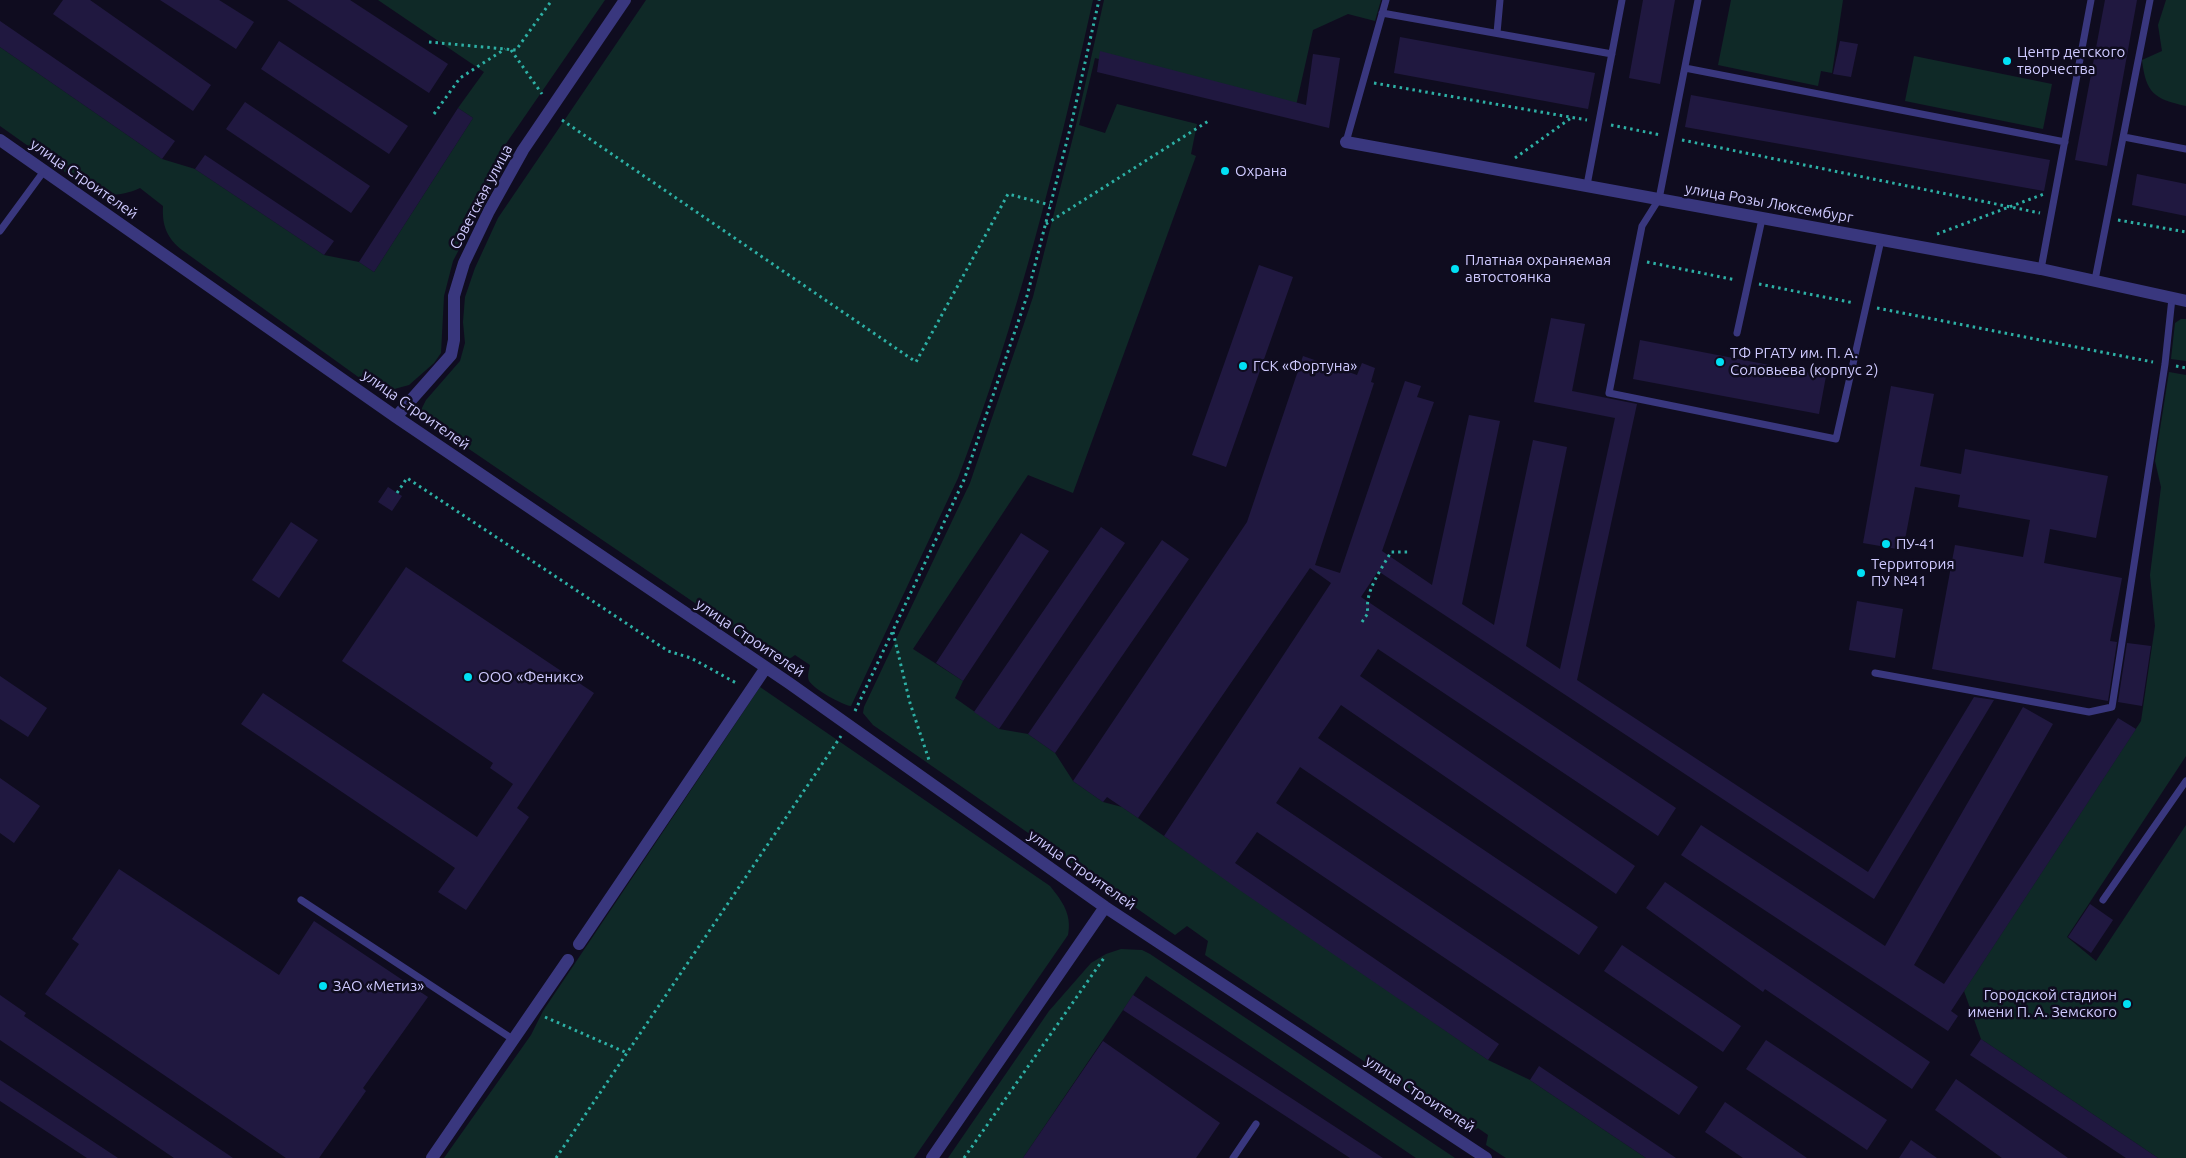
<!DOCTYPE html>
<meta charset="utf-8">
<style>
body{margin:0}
canvas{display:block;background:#0f0c1f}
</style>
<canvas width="2186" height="1158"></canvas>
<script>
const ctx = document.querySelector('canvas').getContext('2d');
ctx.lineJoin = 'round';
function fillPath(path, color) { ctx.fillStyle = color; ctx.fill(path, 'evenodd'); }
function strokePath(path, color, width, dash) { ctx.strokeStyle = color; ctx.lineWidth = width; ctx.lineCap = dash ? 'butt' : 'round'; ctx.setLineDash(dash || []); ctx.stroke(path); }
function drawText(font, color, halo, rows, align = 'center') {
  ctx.font = font + ' Ubuntu,sans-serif'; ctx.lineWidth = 5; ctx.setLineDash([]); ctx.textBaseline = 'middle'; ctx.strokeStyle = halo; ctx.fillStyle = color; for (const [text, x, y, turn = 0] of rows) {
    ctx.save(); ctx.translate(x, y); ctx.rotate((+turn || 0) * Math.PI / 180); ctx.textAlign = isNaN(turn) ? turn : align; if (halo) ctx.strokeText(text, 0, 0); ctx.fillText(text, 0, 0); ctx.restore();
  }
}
const green = new Path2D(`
 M378,0H605L505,145L481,207L453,261L444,296L441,353L434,363L409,385L387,391L375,389L182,250C167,238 162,226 163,206L140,188C125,195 112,196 96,194L0,126V47L162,159L195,169L324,255L359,262L374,272L473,118L458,108L484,72Z
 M646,0H1093C1057,162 1017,323 958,478L851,706C842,705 814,689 809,681C807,676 809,670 810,665L795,655L785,662L777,659L425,419L421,410L426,400L460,361L465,343L463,322L465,297L475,268L498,218Z
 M1104,0H1381L1375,21L1348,14L1313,30L1295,110L1095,58L1079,125L1105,133L1117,104L1197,124L1191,154L1196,156L1073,493L1028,475L913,649L963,681L955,698L999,729L1028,734L1055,753L1073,781L1103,802L1122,807L1488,1060L1530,1080L1646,1158H1506L1486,1145L1488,1135L1478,1128L1470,1132L1205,955L1208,941L1187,926L1175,935L873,725L863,713L864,707L970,483L1033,297L1077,121Z
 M1731,0H1843L1832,73L1821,71L1818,86L1718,65Z
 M2166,0H2186V106C2154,99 2146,93 2142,60L2162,51L2158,25Z
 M1914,56L2052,84L2043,129L1905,101Z
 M2181,319H2186V361L2171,359L2175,323Z
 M2169,372L2186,375V756L2067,937L2096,961L2186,825V1158H2158L1981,1039L1964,991L2141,721L2155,626L2150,575L2161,487L2155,461Z
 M760,687L1050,886C1063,902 1072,915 1068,935L914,1158H444L531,1035L543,1011Z
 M1121,949L1142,950L1150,954L1455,1158H1416L1146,976L1023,1158H948L1049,1011L1091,963L1106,954Z`);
const building = new Path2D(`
 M63,0H90L211,85L193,111L53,14Z
 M160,0H219L254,22L236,49Z
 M287,0H350L448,64L429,93Z
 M1643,0H1675L1660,84L1629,78Z
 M2105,0H2137L2107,166L2075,160Z
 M0,21L175,141L162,159L0,47Z
 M1400,37L1595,73L1588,109L1394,73Z
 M279,41L408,126L389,154L261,69Z
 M1840,41L1858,44L1851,77L1833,74Z
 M1100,51L1306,105L1313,54L1340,58L1329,128L1097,72Z
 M1691,95L2050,160L2044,191L1685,127Z
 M245,102L370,186L351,213L226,129Z
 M458,108L473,118L374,272L359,262Z
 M205,155L334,241L324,255L195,169Z
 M2137,174L2186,184V216L2132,205Z
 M1259,265L1293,277L1226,467L1192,455Z
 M1551,318L1585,324L1572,391L1637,404L1577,680L1868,872L1974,697L1994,700L1874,899L1378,571L1361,597L1676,808L1658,836L1378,649L1360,676L1635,866L1616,894L1341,705L1318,738L1598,927L1579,955L1300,767L1276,803L1698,1087L1679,1115L1257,832L1235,863L1499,1044L1488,1060L1238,889L1164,836L1331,583L1310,568L1138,818L1107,797L1103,802L1073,781L1247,522L1303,356L1357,375L1362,363L1375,368L1371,382L1374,383L1315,565L1340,573L1405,381L1421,386L1417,397L1434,402L1382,551L1432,585L1469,415L1500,421L1462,604L1494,625L1533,440L1567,447L1526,646L1560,669L1615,418L1534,402Z
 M1640,340L1826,376L1819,414L1633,379Z
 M1891,386L1934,394L1920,466L1961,474L1965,449L2108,476L2096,538L2050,529L2044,563L2122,578L2110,641L2117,642L2108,701L1932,669L1955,545L2023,557L2030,520L1958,507L1960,495L1915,487L1903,550L1863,543Z
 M388,487L402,496L392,511L378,502Z
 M291,522L318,540L279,598L252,580Z
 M1101,527L1125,543L999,729L974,712Z
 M1021,533L1049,551L963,681L936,663Z
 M1162,540L1189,559L1055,753L1028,734Z
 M406,567L594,693L517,808L529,817L466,910L438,892L455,868L241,724L263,693L477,837L513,784L490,768L493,763L342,661Z
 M1857,601L1903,609L1895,658L1849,650Z
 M2127,643L2151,646L2142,706L2118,702Z
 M0,676L47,708L28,737L0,719Z
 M2023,707L2053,724L1914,965L1944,984L2118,718L2136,729L1951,1011L1958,1016L1948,1031L1681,855L1701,825L1885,946Z
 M0,778L40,806L14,843L0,833Z
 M119,869L279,975L314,921L428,997L363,1088L366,1091L319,1158H286L45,994L79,944L72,939Z
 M1665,882L1930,1062L1912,1089L1765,989L1763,992L1646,908Z
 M2090,904L2113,920L2091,953L2068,937Z
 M1622,945L1741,1026L1723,1052L1604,971Z
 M0,995L26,1013L24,1016L233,1158H174L0,1040Z
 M1133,995L1383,1158H1350L1123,1010Z
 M1981,1039L2158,1158H2126L1970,1055Z
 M1766,1040L1887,1120L1867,1150L1746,1069Z
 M1103,1041L1220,1123L1196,1158H1023Z
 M1539,1066L1676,1158H1646L1530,1080Z
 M1956,1079L2068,1158H2002L1935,1110Z
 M0,1080L118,1158H87L0,1101Z
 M1725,1102L1807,1158H1743L1705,1132Z
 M1911,1140L1937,1158H1899Z`);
const path = new Path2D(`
 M429,42L516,50L552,0
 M511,50L542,94
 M1374,83L1587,120
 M434,114L460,78L505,49
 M562,120L916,362L1008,194L1050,205
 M1611,125L1661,135
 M1682,140L2040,213
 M1515,158L1571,118
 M2118,220L2186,232
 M1046,224L1210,120
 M1937,234L2044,194
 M1647,262L1736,280
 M1759,284L1854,303
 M1877,308L2153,362
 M2176,366L2186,368
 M397,493L407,478L668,651L691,658L738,684
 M1362,622L1368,613C1364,592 1381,570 1391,552H1411
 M893,632L910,703L930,763
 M855,711L964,480L1027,296L1072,121L1099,0
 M545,1017L627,1053
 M556,1158L841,736
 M964,1158L1104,958`);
const lane = new Path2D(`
 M1698,0L1659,199L1642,226L1609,393L1836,439L1881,240
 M1382,13L1612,54
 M1497,33L1500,0
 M1685,68L2065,142
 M2124,137L2186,149
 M1346,142L1386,0
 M1587,185L1622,0
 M0,231L44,171
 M2041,269L2091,0
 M2095,280L2150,0
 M1737,333L1762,219
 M1875,673L2089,712L2112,707L2165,364L2172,298
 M301,900L514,1040
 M2103,900L2186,781
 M1233,1158L1256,1124`);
const street = new Path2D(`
 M0,140L396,417L789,683L1105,907L1486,1158
 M1346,142L2041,269L2186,301
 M396,417L451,355L454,340V296L464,263L489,211L523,150L625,0
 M579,944L765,669
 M432,1158L568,960
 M932,1158L1105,907`);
const markers = [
 [2007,61,5,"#01e0f4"],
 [1225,171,5,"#01e0f4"],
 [1455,269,5,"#01e0f4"],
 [1720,362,5,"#01e0f4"],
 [1243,366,5,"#01e0f4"],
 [1886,544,5,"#01e0f4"],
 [1861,573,5,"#01e0f4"],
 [468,677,5,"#01e0f4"],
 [323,986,5,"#01e0f4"],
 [2127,1004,5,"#01e0f4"]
];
const poiNames = [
 ["Центр детского",2017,52],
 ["творчества",2017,69],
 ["Охрана",1235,171],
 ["Платная охраняемая",1465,260],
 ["автостоянка",1465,277],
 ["ТФ РГАТУ им. П. А.",1730,353],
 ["Соловьева (корпус 2)",1730,370],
 ["ГСК «Фортуна»",1253,366],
 ["ПУ-41",1896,544],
 ["Территория",1871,564],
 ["ПУ №41",1871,581],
 ["ООО «Феникс»",478,677],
 ["ЗАО «Метиз»",333,986],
 ["Городской стадион",2117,995,"right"],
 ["имени П. А. Земского",2117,1012,"right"]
];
const streetNames = [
 ["улица Строителей",84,179,35],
 ["Советская улица",481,197,-62],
 ["улица Розы Люксембург",1769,203,10],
 ["улица Строителей",416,410,35],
 ["улица Строителей",750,638,34],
 ["улица Строителей",1082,870,35],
 ["улица Строителей",1420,1094,33]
];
fillPath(green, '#0f2927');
fillPath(building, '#201840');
strokePath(path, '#2db0a5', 3, [2.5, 4]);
strokePath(lane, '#39377e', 7);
strokePath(street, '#39377e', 12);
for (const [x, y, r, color] of markers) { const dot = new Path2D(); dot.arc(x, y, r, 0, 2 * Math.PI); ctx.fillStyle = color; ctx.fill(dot); strokePath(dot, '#0f0c1f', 2); }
drawText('15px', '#cfcaff', '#0f0c1f', poiNames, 'left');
drawText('15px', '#cfcaff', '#0f0c1f', streetNames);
</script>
